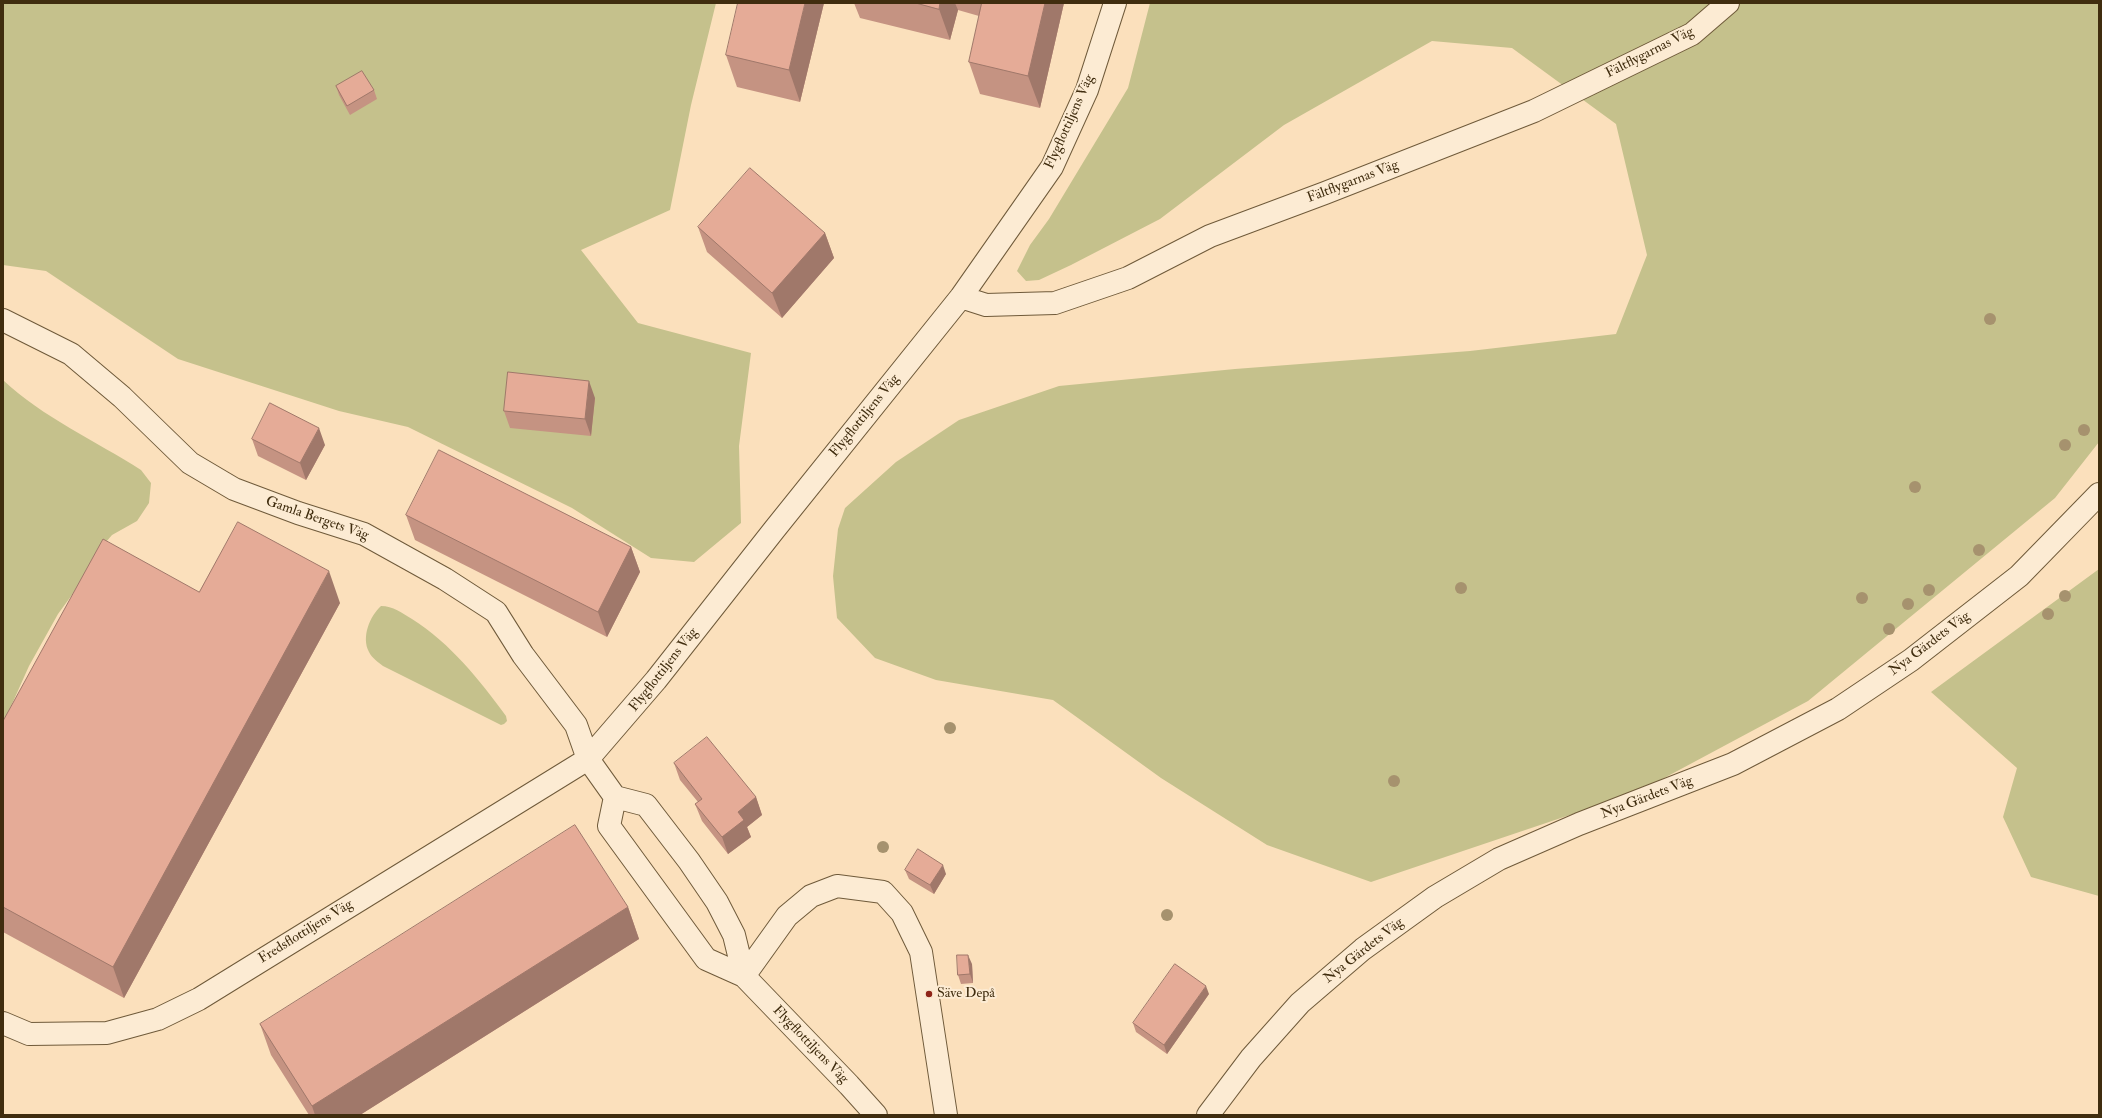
<!DOCTYPE html>
<meta charset="utf-8">
<style>
body{margin:0}
#map{position:relative;width:2102px;height:1118px;overflow:hidden;background:#fbe0bc;font-family:"IM FELL Double Pica",serif}
canvas{display:block}
.frame{position:absolute;inset:0;border:4px solid #402d0f;pointer-events:none}
</style>
<div id="map">
<canvas width="2102" height="1118"></canvas>
<div class="frame"></div>
</div>
<script>
const ctx = document.querySelector('canvas').getContext('2d');
ctx.lineJoin = 'round';
function fillPath(path, color) { ctx.fillStyle = color; ctx.fill(path, 'evenodd'); }
function strokePath(path, color, width, dash) { ctx.strokeStyle = color; ctx.lineWidth = width; ctx.lineCap = dash ? 'butt' : 'round'; ctx.setLineDash(dash || []); ctx.stroke(path); }
function drawText(font, color, halo, rows, align = 'center') {
  ctx.font = font + ' "IM FELL Double Pica",serif'; ctx.lineWidth = 4; ctx.setLineDash([]); ctx.textBaseline = 'middle'; ctx.strokeStyle = halo; ctx.fillStyle = color; for (const [text, x, y, turn = 0] of rows) {
    ctx.save(); ctx.translate(x, y); ctx.rotate((+turn || 0) * Math.PI / 180); ctx.textAlign = isNaN(turn) ? turn : align; if (halo) ctx.strokeText(text, 0, 0); ctx.fillText(text, 0, 0); ctx.restore();
  }
}
const green = new Path2D(`
 M3,3H716L691,105L670,210L581,250L638,323L751,353L739,446L741,523L694,562L651,558L572,508L408,427L339,411L178,359L46,271L3,265Z
 M1150,3H2099V442L2055,498L1808,701L1638,792L1371,882L1267,845L1161,778L1053,700L936,680L875,658L837,618L833,576L838,529L845,508L896,462L959,420L1059,386L1235,369L1470,351L1616,334L1647,255L1616,124L1512,48L1432,41L1284,125L1160,219L1071,265L1039,280L1026,281L1017,271L1030,245L1049,219L1128,88Z
 M3,380C42,417 96,441 141,470L151,483L149,503L137,521L112,535L106,542L93,566L58,614L29,666L3,724Z
 M2099,569V896L2031,877L2003,817L2017,768L1931,692Z
 M381,606C393,606 402,613 412,619C451,644 479,679 506,716L507,721L504,724L501,725L383,666C378,662 372,658 369,652C361,637 370,616 381,606Z`);
const minor = new Path2D(`
 M961,297L986,305L1055,303L1128,278L1210,236L1325,193L1534,111L1692,34L1728,3
 M3,320L71,354L122,397L190,463L234,489L298,513L364,534L445,579L496,612L523,655L576,725L588,759L615,797L646,805L689,861L717,902L734,935L744,976
 M615,797L609,826L706,959L744,976L849,1085L876,1115
 M744,976L787,916L811,896L837,886L883,892L902,913L921,952L946,1115
 M3,1023L29,1034L107,1033L158,1019L199,999L588,759L656,680L774,530L961,297L1052,167L1087,90L1115,3
 M1208,1115L1251,1058L1300,1003L1363,949L1435,897L1499,859L1579,824L1733,764L1838,709L1911,660L2019,576L2099,494`);
const trees = [
 [1990,319],
 [2084,430],
 [2065,445],
 [1915,487],
 [1979,550],
 [1461,588],
 [1929,590],
 [2065,596],
 [1862,598],
 [1908,604],
 [2048,614],
 [1889,629],
 [950,728],
 [1394,781],
 [883,847],
 [1167,915]
];
const wall = new Path2D(`
 M824,3L800,102L737,87L726,55Z
 M854,3H1064L1040,108L980,94L969,62L979,16L958,10L950,40L860,18Z
 M336,86L374,90L377,99L350,115L339,95Z
 M698,227L825,233L834,258L782,318L707,252Z
 M595,398L591,436L510,428L504,411Z
 M252,439L325,445L306,480L258,456Z
 M406,515L631,547L640,572L607,637L415,540Z
 M199,592L340,603L124,998L3,932V721Z
 M674,763L756,797L762,815L747,827L751,837L728,854L702,821L695,804L698,802L680,780Z
 M905,870L946,874L934,894L909,879Z
 M628,907L639,939L360,1115H309L271,1055L260,1024Z
 M972,964L973,983L961,984L958,975Z
 M1209,994L1167,1054L1136,1032L1133,1023Z`);
const shadedWall = new Path2D(`
 M805,3H824L800,102L789,70Z
 M940,3H955L958,10L950,40L939,9Z
 M1045,3H1064L1040,108L1028,76Z
 M825,233L834,258L782,318L772,293Z
 M589,381L595,398L591,436L585,419Z
 M319,428L325,445L306,480L300,463Z
 M631,547L640,572L607,637L598,612Z
 M329,571L340,603L124,998L113,967Z
 M756,797L762,815L747,827L751,837L728,854L722,837L738,812Z
 M943,865L946,874L934,894L930,885Z
 M628,907L639,939L360,1115H315L312,1106Z
 M968,955L972,964L973,983L970,974Z
 M1206,986L1209,994L1167,1054L1164,1045Z`);
const building = new Path2D(`
 M738,3H805L789,70L726,55Z
 M916,3H940L939,9Z
 M982,3H1045L1028,76L969,62Z
 M362,71L374,90L347,106L336,86Z
 M750,168L825,233L772,293L698,227Z
 M508,372L589,381L585,419L504,411Z
 M270,403L319,428L300,463L252,439Z
 M439,450L631,547L598,612L406,515Z
 M238,522L329,571L113,967L3,907V721L103,539L199,592Z
 M707,737L756,797L738,812L744,820L722,837L695,804L702,799L674,763Z
 M575,825L628,907L312,1106L260,1024Z
 M918,849L943,865L930,885L905,870Z
 M957,955H968L970,974L958,975Z
 M1175,964L1206,986L1164,1045L1133,1023Z`);
const markers = [
 [929,994,4,"#8f2418"]
];
const streetNames = [
 ["Fältflygarnas Väg",1650,53,-27],
 ["Flygflottiljens Väg",1070,122,-66],
 ["Fältflygarnas Väg",1353,182,-21],
 ["Flygflottiljens Väg",865,416,-51],
 ["Gamla Bergets Väg",317,519,19],
 ["Nya Gärdets Väg",1930,644,-37],
 ["Flygflottiljens Väg",664,670,-52],
 ["Nya Gärdets Väg",1647,798,-21],
 ["Fredsflottiljens Väg",306,932,-32],
 ["Nya Gärdets Väg",1364,951,-38],
 ["Flygflottiljens Väg",810,1045,46]
];
const poiNames = [
 ["Säve Depå",937,994]
];
fillPath(green, '#c5c18c');
strokePath(minor, '#6f5a3a', 24);
strokePath(minor, '#fcebd3', 22);
ctx.fillStyle = '#a6926e';
for (const [x, y] of trees) { ctx.beginPath(); ctx.arc(x, y, 6, 0, 2 * Math.PI); ctx.fill(); }
fillPath(wall, '#c59382');
fillPath(shadedWall, '#a0786a');
fillPath(building, '#e5ab97');
strokePath(building, '#a0786a', 1);
for (const [x, y, r, color] of markers) { const dot = new Path2D(); dot.arc(x, y, r, 0, 2 * Math.PI); ctx.fillStyle = color; ctx.fill(dot); strokePath(dot, '#fcebd3', 1.5); }
drawText('14px', '#402d0f', '#fcebd3', streetNames);
drawText('14px', '#402d0f', '#fcebd3', poiNames, 'left');
</script>
